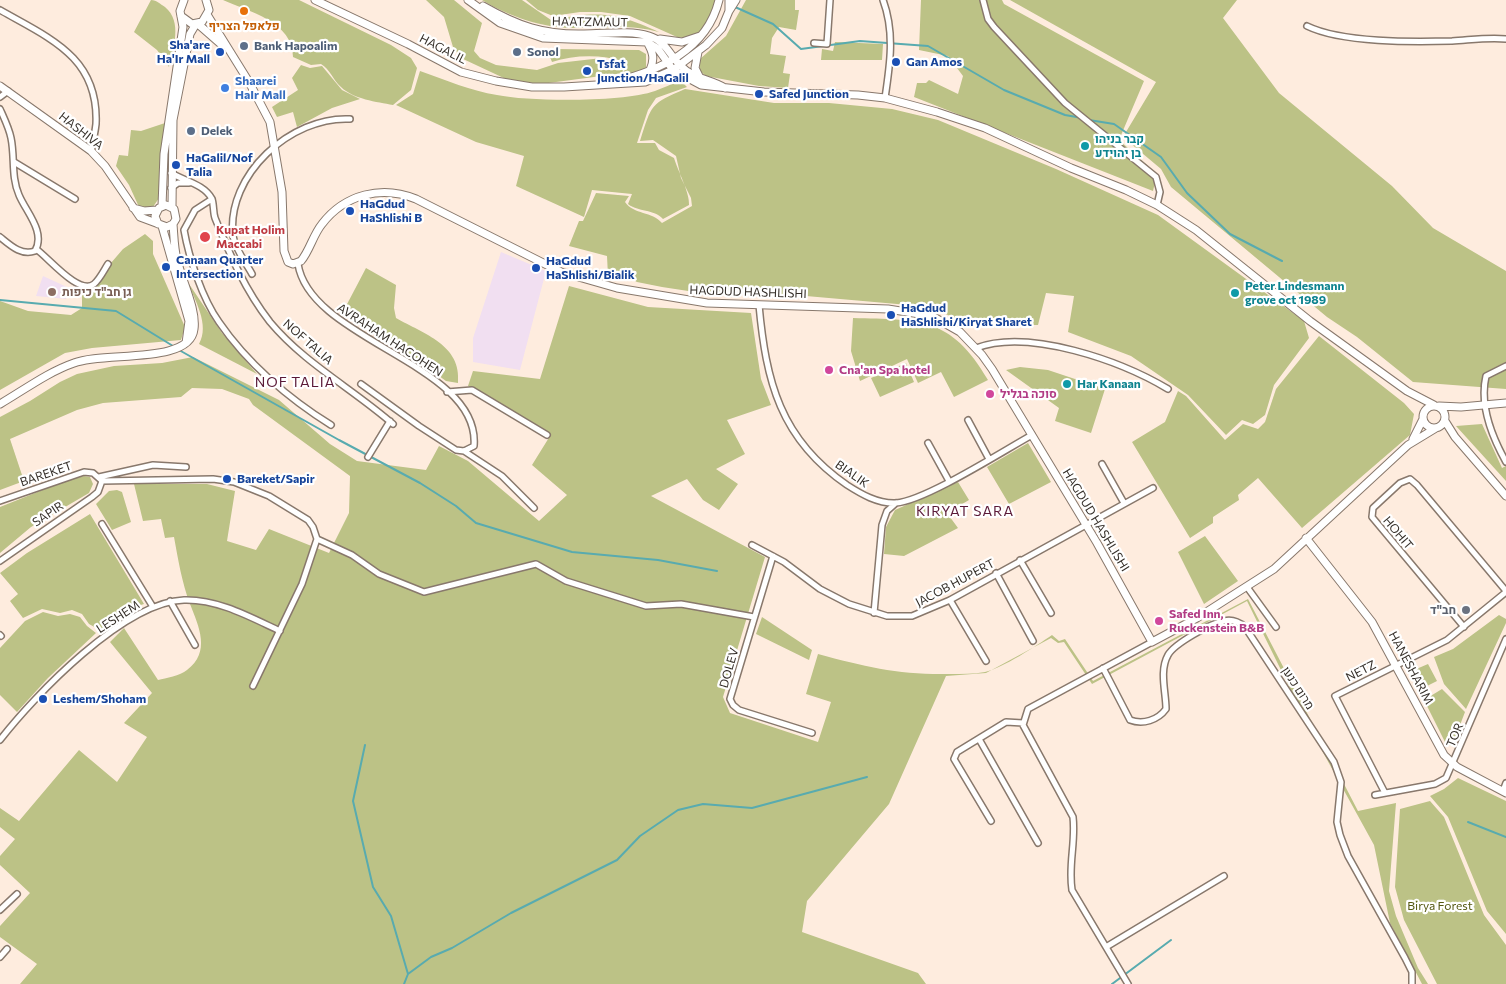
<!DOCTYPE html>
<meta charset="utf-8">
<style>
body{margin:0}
canvas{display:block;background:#feecde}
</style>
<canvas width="1506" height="984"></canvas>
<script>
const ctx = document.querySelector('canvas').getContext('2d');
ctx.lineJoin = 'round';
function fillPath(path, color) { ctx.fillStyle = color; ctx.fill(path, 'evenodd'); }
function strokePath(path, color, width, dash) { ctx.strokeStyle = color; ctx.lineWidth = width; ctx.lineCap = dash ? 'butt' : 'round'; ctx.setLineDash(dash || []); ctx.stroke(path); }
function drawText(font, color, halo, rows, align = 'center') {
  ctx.font = font + ' Commissioner,Heebo,sans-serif'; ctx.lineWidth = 4.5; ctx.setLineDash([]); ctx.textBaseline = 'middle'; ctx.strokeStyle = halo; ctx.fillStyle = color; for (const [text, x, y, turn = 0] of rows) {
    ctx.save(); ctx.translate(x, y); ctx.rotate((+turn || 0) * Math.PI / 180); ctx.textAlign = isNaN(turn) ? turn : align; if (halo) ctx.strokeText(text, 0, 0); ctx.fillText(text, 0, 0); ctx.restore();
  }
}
const education = new Path2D(`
 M501,252L546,271L520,370L473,362V338Z
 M43,276L67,287L66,299L36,296Z`);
const green = new Path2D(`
 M151,0C157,0 160,4 165,7C183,22 173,48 169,67L157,50L134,32Z
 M223,0H299L391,45L411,58L417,68L411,90L393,105C377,102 353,99 341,87C333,80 330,69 321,64L311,65L293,57C293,22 250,12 223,0Z
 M426,0H454L482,23L474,51L480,58L496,65L537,70L558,63L602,58L621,65L624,73L541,84L508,80L461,58L453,47L444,17Z
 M482,0H522L551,20C599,11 615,12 659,32C629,24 609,28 578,28C545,29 510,17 482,0Z
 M526,0H716L717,5L701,33L691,38L677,37L630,16L601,12H580L553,16L538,10Z
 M746,0H795V10H799L796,30L779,27L772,38L770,54L786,56L783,73L790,74L788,88L759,86L706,76L700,71V59L726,36Z
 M921,0H1002L1004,4L1144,81L1119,140L1157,174L1153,191L914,97L917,83H926L929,80L958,94L963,76L948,56L919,50Z
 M1010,0H1237L1223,18L1279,93L1392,186L1433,228L1506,271V389L1413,382L1357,337L1327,317L1171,187L1161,169L1123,137L1156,82Z
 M835,42L883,44L882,60H821L822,49L833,51Z
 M553,49L639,50L646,54V70L625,77L623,62C602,54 574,55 552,62L548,52Z
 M301,65L310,68L322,66L342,90L360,99L332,108L297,127L293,112L277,117L272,107L298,90L292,78Z
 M420,71C446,80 471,91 497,95C531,102 624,102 655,91C663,88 672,84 680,80L687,87L656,98L648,110L637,143H655L659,150L674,158C678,171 690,193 689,205L663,219C654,209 638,212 628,204L632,194L592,190L584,217L516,186L524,156L476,142L396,105L413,94Z
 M685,89L774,103H829L892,109L938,120L1056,169L1158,215L1304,321L1309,338L1274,385L1265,415L1253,424L1242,420L1226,435L1188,395L1131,356L1068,332L1074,296L1046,293L1038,325H969L931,307L738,290L708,294L662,287L637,282L618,271L608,276L607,256L569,246L579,221H583L596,193L629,196L625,202C634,215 652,211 662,223L692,206L691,198L681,178L676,156L653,140L640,141C652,104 650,104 685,89Z
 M165,123L159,198L153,207H139L129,185L116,166L119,155L128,156L131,130L141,131Z
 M145,234L153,241V254L185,327L181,340L92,348L65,353L0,390V301L28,311L71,315L82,308V292H86L123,249Z
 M366,268L396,285L394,308L396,318C424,334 462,345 458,383L446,381L345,308Z
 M187,281L222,333L257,374L199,344C210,325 195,300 187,281Z
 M569,286L648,307L751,313L761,379L771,405L727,420L745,454L716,469L738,484L719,510L703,500L687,479L651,496L765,557L723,697L730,713L818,742L831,702L806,694L818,654C866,667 900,675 950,674C961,674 974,674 985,672C1003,668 1036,646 1052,635L1059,641L1065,639L1093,681L1248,599L1358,811L1396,803L1389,891L1396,916L1418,968L1428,984H1422L1390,923L1374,845L1309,727L1247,601L1092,684L1064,642L1058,643L1051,638L986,673L946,676L889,804L807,901L802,932L918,973L926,984H20L37,964L0,937V926L30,893L0,865V856L15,839L0,827V808L19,821L79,750L117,782L147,737L124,723L152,693L110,642L124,628L158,680C166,678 180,676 187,670C211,652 199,627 190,604C182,583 178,559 174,537L165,538L161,519L143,521L134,484H207L235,491L227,541L256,550L269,529L329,553L349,513L350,476L253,405L249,399L222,389L192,388L181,397L103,403L77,410L10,439L24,481L0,490V417L30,401L60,382L77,374L114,366L162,363L193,357L279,400L330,444L357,461L426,470L439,446L468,461L539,521L567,495L532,465L550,436L468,386L473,371L540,379Z
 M853,318C919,320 951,316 988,380L954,397L941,372L918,383L907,359L860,381L851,351Z
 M1319,336L1404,403L1414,414L1410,435L1302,528L1258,478L1238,495L1239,500L1213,517V523L1190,538L1132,442L1165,422L1178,391L1186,396L1225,440L1243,424L1258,429L1265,422L1276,389Z
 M906,363L914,382L880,397L871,378Z
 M1020,367L1048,370L1105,389L1091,433L1055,421L1059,408L1006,370Z
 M1482,424L1502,468L1506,466V481L1456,426Z
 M1028,443L1051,482L1009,504L987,467Z
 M84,476L90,477L93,484L89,493L31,527L0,553V507L65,481Z
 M958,482L969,500L947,513L958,528L904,556L884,554L886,527L895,510Z
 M117,490L122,492L131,522L112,530L96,504L109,491Z
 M90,514L144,604L134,607L100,630L89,624L82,614L72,610L60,613L42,609L23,618L10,601L18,594L0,573L27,553Z
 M1205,536L1238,581L1204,604L1178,552Z
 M43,612L58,616L70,614L80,617L87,626L96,633L48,678L17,712L0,695V648L25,621Z
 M1499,615L1506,619V623L1466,709L1444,684L1434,657L1453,649Z
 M762,617L812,650L809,660L756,634Z
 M1428,664L1437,681L1423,688L1414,670Z
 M1442,689L1465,712L1452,746L1446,744L1424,700Z
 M1458,778L1506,801V934L1487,911L1448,817L1430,796L1444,789Z
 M1430,801L1444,817L1484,915L1506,945V984H1437L1404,920L1395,887L1400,809Z`);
const stream = new Path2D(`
 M735,7L773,24L801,49L860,41L928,46L1004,90L1065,115L1082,118
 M1089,120L1114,124L1161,157L1187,193L1230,234L1282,261
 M0,300L116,311L173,346
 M179,350L339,440L420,483L456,506L476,523L572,552L658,560L717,571
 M365,745L353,801L373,887L391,916L408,974
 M1468,822L1506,837
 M404,984L408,974L431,957L452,948L511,913L617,860L640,836L678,810L703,804L752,808L867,777
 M1112,984L1171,940`);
const street = new Path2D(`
 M883,0C895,32 890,65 885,98
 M983,0L988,19L994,27L1065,103L1156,177L1160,192L1157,205
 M0,10C49,38 99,57 96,124C95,133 93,142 91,151
 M1307,26C1342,43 1413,42 1452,41C1470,40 1489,37 1506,39
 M814,43L827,44L830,0
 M0,97L8,91
 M0,109C4,118 9,128 11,138C15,157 11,177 19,195C26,212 46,232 35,251C21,256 10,245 0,237
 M14,162L75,199
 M171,173C184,181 204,184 212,199C214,205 213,212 215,218C230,255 245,290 270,322C304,363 353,389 393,424
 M171,188L178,183H189
 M212,199L195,210L184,230C189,258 202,298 219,322C247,363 289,399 331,425
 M36,249C48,257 79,296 94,284C100,279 104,270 108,264
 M298,264C310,341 481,364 474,446L464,451L456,450L419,426L361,384
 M252,274C246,263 235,249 233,236C226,175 291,116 350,119
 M759,305C766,381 780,439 847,485C861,494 878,504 896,503C925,501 1003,451 1032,435
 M976,348C1029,328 1121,361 1168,389
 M1506,366L1486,376C1479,406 1492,437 1506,462
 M447,392L472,390L547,435
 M968,420L989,459
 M928,443L949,481
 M464,451L502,476L534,508
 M368,457L390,421
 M1102,464L1124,503
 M99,477L153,465L186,467
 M102,481L213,479L234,482L269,496L308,520L313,527L317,539L302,584L253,686
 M0,501L84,472L93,473L102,481
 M102,524L153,607
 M317,539L352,555L379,574L424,592L536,564L566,581L646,606L681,604L754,617
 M752,545L784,562L820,589L849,604L887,616H912L950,600L1153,488
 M773,556L730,699L733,705L739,710L812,733
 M1020,560L1051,613
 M0,561L92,497L98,492L102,481
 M996,573L1033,641
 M1247,587L1276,627
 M950,600L986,661
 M170,601L195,645
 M874,613L882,525L887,511L896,503
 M1464,627L1372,517L1373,508L1400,483L1410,479L1417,485L1506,591
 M0,635L1,636
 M1103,668L1130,720C1143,725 1158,720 1166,709C1166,692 1159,671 1168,655C1174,644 1211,623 1224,621C1232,619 1239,622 1245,627L1334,762L1341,782L1337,822L1340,835L1348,856L1405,958L1412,972V984
 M979,739L1038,843
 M0,740C35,695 124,602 184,600C218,599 250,617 280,631
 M1503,791L1506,783
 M1385,793L1335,696L1447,640L1506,592
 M1375,795L1435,784L1446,778L1506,639
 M991,821L954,759L957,752L1006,722L1023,723
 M0,910L17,894
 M1106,947L1224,876
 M0,957L7,949
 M1128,984L1072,890C1068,865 1076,842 1073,817L1023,725L1028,709L1152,642`);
const secondary = new Path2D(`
 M315,0L408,44L461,72L496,81L532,87H564L645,82L673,70L706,45L722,28L729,11V0
 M468,0L500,23L543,38L647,42L658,49L673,70L701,85L764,92L858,95L885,98L937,112L985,128L1071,168L1126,190L1157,205L1196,230L1310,321L1407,391L1434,405
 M483,6C518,26 543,35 584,34C605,34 629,30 649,36C666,41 669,55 681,66C693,79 711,79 725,88
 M729,11L736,0
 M181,16L192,24L202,22L209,10L206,0
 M208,16L249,82L270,122L282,192L284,251L288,262L293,264L301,261C310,250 313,235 322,224C345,194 382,185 416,199L561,272L617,288L707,303L888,309L932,316L960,332L982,355L992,369L1097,543L1152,642L1197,618L1274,569L1408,445L1436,428
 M198,24L222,45
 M660,39L682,42L700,36
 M647,42C653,52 655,59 650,70
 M698,52L695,68L700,78
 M613,82C659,71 707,50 719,0
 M0,86L91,151L105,166L140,217L167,227L173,224L176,219L174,209L166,205L159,208L155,216L158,224
 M162,206L164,154L183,27L180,11L184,0
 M172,207L173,120L190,34L196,24
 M133,208L144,211L157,210
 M162,226L189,321L186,343
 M0,404C24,390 48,372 74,363C104,351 190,365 194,329C197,309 181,279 177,259C174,248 174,236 173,224
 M1423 417a11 11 0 1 1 22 0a11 11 0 1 1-22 0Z
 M1439,406L1461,407L1506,403
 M1445,421L1455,437L1506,496
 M1413,439L1423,419
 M1306,538L1372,622L1444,755L1457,767L1506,793`);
const markers = [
 [244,11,5,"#e8710a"],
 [244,46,5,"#5c6f8a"],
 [220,52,5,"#1a4fb4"],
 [517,52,5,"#5c6f8a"],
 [896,62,5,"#1a4fb4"],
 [587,71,5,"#1a4fb4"],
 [225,88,5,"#3f7fe0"],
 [759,94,5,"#1a4fb4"],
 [191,131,5,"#5c6f8a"],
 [1085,146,5,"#0f9aa8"],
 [176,165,5,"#1a4fb4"],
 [350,211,5,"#1a4fb4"],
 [205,237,6,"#e0444e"],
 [166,267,5,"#1a4fb4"],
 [536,268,5,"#1a4fb4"],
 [52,292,5,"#8d6e63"],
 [1235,293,5,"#0f9aa8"],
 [891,315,5,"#1a4fb4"],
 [829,370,5,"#d1479c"],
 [1067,384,5,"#0f9aa8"],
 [990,394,5,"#d1479c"],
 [227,479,5,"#1a4fb4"],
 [1466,610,5,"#6b7280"],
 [1159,621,5,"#d1479c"],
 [43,699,5,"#1a4fb4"]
];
const streetNames = [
 ["HAATZMAUT",590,22,1],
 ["HAGALIL",443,49,27],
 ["HASHIVA",81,131,38],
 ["HAGDUD HASHLISHI",748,292,2],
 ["AVRAHAM HACOHEN",390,340,33],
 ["NOF TALIA",308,342,41],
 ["BAREKET",46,474,-19],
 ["BIALIK",852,474,35],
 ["SAPIR",48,514,-34],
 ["HAGDUD HASHLISHI",1096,520,59],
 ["HOHIT",1398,533,50],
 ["JACOB HUPERT",955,583,-28],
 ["LESHEM",118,617,-33],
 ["DOLEV",729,668,-74],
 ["HANESHARIM",1411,668,62],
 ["NETZ",1361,671,-27],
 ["מרום כנען",1298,688,57],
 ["TOR",1455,735,-67]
];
const foodNames = [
 ["פלאפל הצריף",244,26]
];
const transitNames = [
 ["Sha'are",210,45,"right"],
 ["Ha'Ir Mall",210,59,"right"],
 ["Gan Amos",906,62],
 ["Tsfat",597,64],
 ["Junction/HaGalil",597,78],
 ["Safed Junction",769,94],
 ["HaGalil/Nof",186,158],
 ["Talia",186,172],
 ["HaGdud",360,204],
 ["HaShlishi B",360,218],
 ["Canaan Quarter",176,260],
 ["Intersection",176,274],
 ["HaGdud",546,261],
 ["HaShlishi/Bialik",546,275],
 ["HaGdud",901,308],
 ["HaShlishi/Kiryat Sharet",901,322],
 ["Bareket/Sapir",237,479],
 ["Leshem/Shoham",53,699]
];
const serviceNames = [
 ["Bank Hapoalim",254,46],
 ["Sonol",527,52],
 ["Delek",201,131]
];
const shopNames = [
 ["Shaarei",235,81],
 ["HaIr Mall",235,95]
];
const cultureNames = [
 ["קבר בניהו",1095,139],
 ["בן יהוידע",1095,153],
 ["Peter Lindesmann",1245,286],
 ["grove oct 1989",1245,300],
 ["Har Kanaan",1077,384]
];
const healthNames = [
 ["Kupat Holim",216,230],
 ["Maccabi",216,244]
];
const educationNames = [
 ["גן חב\"ד כיפות",62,292]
];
const hotelNames = [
 ["Cna'an Spa hotel",839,370],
 ["סוכה בגליל",1000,394],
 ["Safed Inn,",1169,614],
 ["Ruckenstein B&B",1169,628]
];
const worshipNames = [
 ["חב\"ד",1456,610]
];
const parkNames = [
 ["Birya Forest",1440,906]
];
const neighbourhoodNames = [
 ["NOF TALIA",295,382],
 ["KIRYAT SARA",965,511]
];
fillPath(education, '#f1dff1');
fillPath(green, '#bcc286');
strokePath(stream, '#58abaf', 2);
strokePath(street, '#88786c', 8);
strokePath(secondary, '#88786c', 9);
strokePath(street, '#fff', 5);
strokePath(secondary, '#fff', 7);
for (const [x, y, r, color] of markers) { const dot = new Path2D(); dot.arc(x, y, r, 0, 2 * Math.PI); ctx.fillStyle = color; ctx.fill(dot); strokePath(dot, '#fff', 2); }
drawText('12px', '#352f29', '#fff', streetNames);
drawText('bold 12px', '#c56008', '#fff', foodNames);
drawText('bold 12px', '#164399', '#fff', transitNames, 'left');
drawText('bold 12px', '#4e5e75', '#fff', serviceNames, 'left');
drawText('bold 12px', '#366cbe', '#fff', shopNames, 'left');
drawText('bold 12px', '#0d838f', '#fff', cultureNames, 'left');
drawText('bold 12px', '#be3a42', '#fff', healthNames, 'left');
drawText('bold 12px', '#785e54', '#fff', educationNames, 'left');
drawText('bold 12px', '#b23c85', '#fff', hotelNames, 'left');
drawText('bold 12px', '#5b616d', '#fff', worshipNames, 'right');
drawText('12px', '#545812', '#fff', parkNames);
ctx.letterSpacing = '1px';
drawText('14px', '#5a1937', '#fff', neighbourhoodNames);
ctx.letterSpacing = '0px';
</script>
